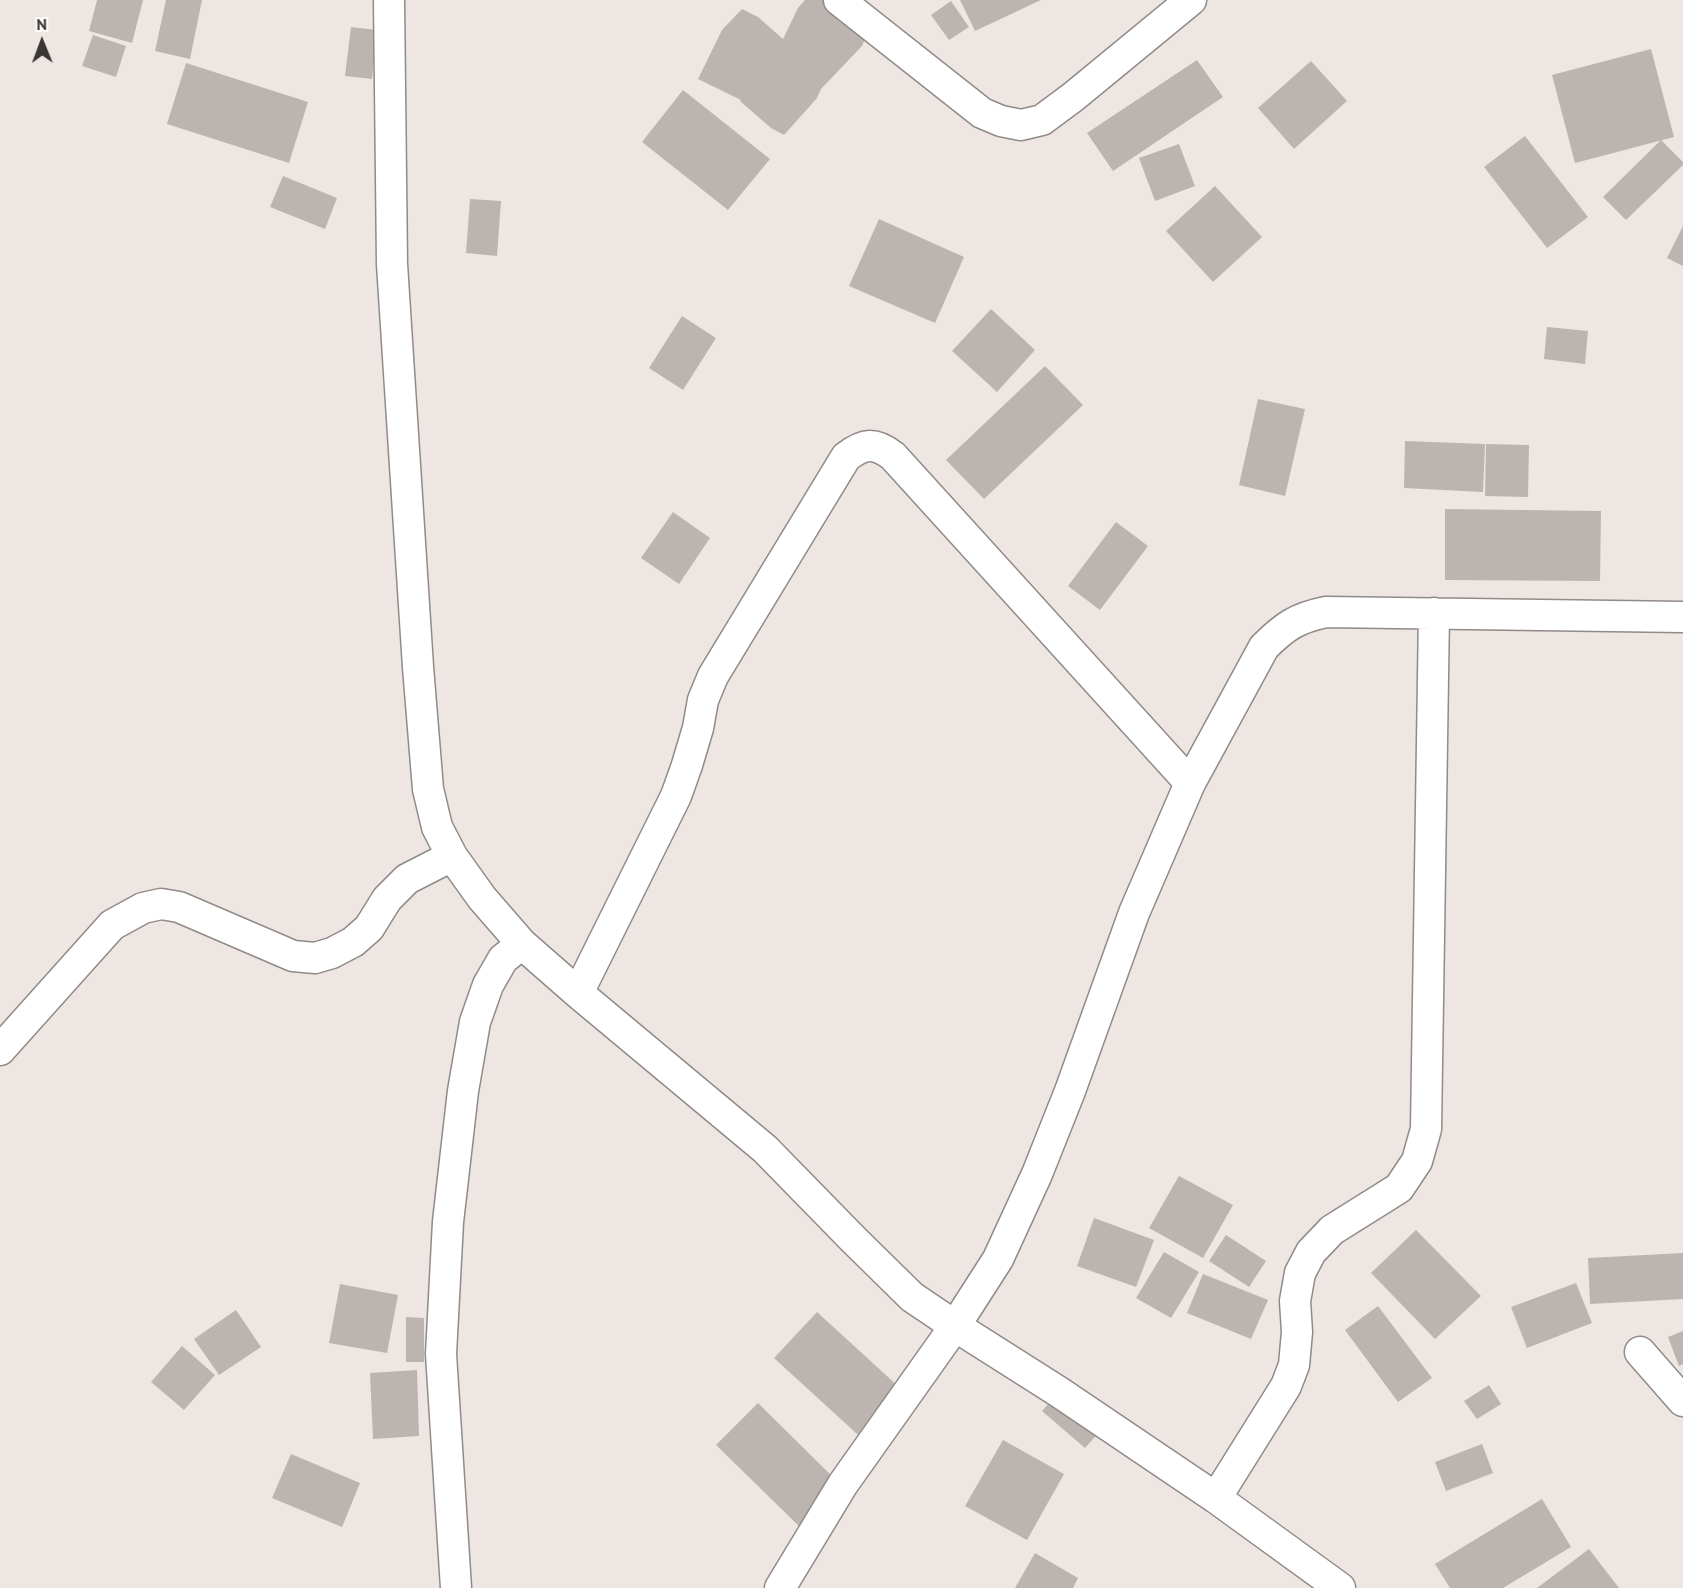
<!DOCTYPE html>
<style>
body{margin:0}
#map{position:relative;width:1683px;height:1588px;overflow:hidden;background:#eee6e2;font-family:"PT Sans",sans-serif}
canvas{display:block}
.north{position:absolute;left:12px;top:12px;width:60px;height:60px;-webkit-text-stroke:4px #fff;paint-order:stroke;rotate:359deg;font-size:16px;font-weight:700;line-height:24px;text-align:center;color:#393635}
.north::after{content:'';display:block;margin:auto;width:21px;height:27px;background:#393635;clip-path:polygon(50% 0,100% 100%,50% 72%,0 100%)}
</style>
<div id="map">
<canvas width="1683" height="1588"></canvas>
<div class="north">N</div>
</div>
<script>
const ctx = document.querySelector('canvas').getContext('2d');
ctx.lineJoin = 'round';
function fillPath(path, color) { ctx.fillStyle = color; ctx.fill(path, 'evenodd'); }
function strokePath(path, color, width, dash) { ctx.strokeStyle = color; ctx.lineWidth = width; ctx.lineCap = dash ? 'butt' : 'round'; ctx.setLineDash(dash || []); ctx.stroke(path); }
const building = new Path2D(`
 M97,0H143L132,43L89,31Z
 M166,0H202L190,59L155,51Z
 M805,0H832L868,32L862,46L821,89L817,98L784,135L771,128L740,101L741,100L698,79L722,30L742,9L758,17L783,39L798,8Z
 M960,0H1041L975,31Z
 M951,1L969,27L949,40L931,15Z
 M351,27L377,30L372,79L345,76Z
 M93,35L126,46L116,77L82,66Z
 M1651,49L1674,137L1575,163L1552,75Z
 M1197,60L1223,97L1113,171L1087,133Z
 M1311,61L1347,101L1294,149L1258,108Z
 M186,63L308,102L289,163L167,124Z
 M683,90L770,159L728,210L642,142Z
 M1525,136L1588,217L1547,248L1484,167Z
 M1661,140L1683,162V165L1626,220L1603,197Z
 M1179,144L1195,186L1155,201L1139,158Z
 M283,176L337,198L325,229L270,207Z
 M1215,186L1262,237L1213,282L1166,231Z
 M470,199L501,201L497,256L466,253Z
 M879,219L964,257L935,323L849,286Z
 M1683,226V266L1667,258Z
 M991,309L1035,350L997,392L952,351Z
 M682,316L716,338L683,390L649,368Z
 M1547,327L1588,331L1585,364L1544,359Z
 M1045,366L1083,405L984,499L946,460Z
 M1258,399L1305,409L1285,496L1239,485Z
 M1405,441L1485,444L1483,492L1404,488Z
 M1486,444L1529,445L1528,497L1485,496Z
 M1445,509L1601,511L1600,581L1445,580Z
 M673,512L710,538L679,584L641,558Z
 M1116,522L1148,546L1100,610L1068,586Z
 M1179,1176L1233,1205L1203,1258L1149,1228Z
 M1094,1218L1154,1240L1136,1287L1077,1266Z
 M1416,1230L1481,1296L1435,1339L1371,1273Z
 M1226,1235L1266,1261L1249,1287L1209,1261Z
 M1164,1252L1199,1272L1171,1318L1136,1298Z
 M1683,1253V1299L1590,1304L1588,1258Z
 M1203,1274L1268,1300L1251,1339L1187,1313Z
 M1576,1283L1592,1323L1527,1348L1511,1307Z
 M340,1284L398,1295L387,1353L329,1343Z
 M1378,1306L1432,1378L1398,1402L1345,1330Z
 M236,1310L261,1347L219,1375L194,1339Z
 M817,1312L911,1398L868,1444L774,1358Z
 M406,1317L424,1318V1362H406Z
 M1683,1331V1364L1679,1366L1668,1337Z
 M182,1346L215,1375L184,1410L151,1382Z
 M417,1370L419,1436L373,1439L370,1373Z
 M1489,1385L1501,1404L1477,1419L1464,1401Z
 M1058,1393L1101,1430L1085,1448L1042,1411Z
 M758,1403L846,1490L804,1531L716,1445Z
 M1003,1440L1064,1474L1027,1540L965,1506Z
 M1482,1444L1493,1473L1446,1491L1435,1462Z
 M291,1454L360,1483L342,1527L272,1498Z
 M1542,1499L1571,1547L1503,1588H1450L1435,1564Z
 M1589,1549L1619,1588H1537Z
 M1035,1553L1078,1578L1073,1588H1015Z`);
const minor = new Path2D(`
 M389,0L392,264L418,667L428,789L437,827L452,856L482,898L522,944L578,993L765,1149L853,1239L912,1297L955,1326L1059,1392L1216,1498L1340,1588
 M839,0L982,113L1001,121L1021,125L1042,120L1073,97L1191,0
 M578,993L676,796L687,765L698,728L703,700L713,676L846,457C864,443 875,442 893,456L1190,783
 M0,1050L112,925L143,908L161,904L179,907L293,956L315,958L332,953L353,942L369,928L387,899L407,879L452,856
 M1640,1352L1683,1401
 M1216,1498L1286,1386L1294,1365L1297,1332L1295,1301L1300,1273L1311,1252L1332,1230L1399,1188L1417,1161L1426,1129L1434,613
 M456,1588L441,1354L448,1222L463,1091L475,1022L488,985L503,959L522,944
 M780,1588L843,1484L955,1326L998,1259L1037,1174L1070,1091L1134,913L1190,783L1264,647C1285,626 1297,618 1326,612L1683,617`);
fillPath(building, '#bcb4b0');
strokePath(minor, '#918a87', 33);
strokePath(minor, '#fff', 30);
</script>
